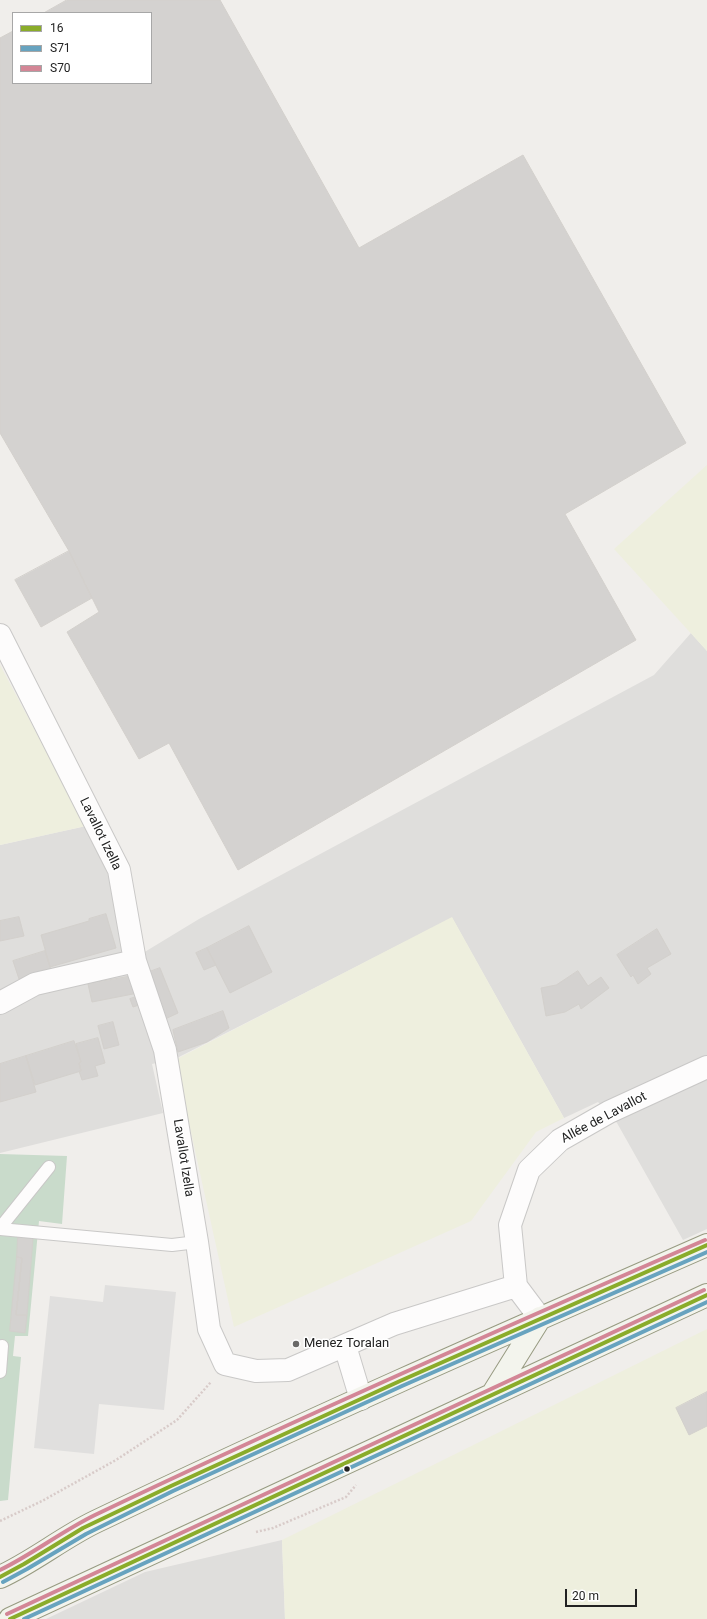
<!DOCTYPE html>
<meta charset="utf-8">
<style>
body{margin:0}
#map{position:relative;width:707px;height:1619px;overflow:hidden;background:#f0eeeb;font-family:Roboto,sans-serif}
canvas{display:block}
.legend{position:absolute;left:12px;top:12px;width:140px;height:72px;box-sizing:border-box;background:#fff;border:1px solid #a7a7a7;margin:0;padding:5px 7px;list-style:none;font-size:12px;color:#222}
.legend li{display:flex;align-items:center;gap:8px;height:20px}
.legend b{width:20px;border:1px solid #a7a7a7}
.scale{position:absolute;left:565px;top:1589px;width:72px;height:18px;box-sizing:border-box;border:2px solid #222;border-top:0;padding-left:5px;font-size:12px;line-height:14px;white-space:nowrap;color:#222;-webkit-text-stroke:3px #fff;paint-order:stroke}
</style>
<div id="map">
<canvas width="707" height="1619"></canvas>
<ul class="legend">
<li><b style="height:5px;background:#8aac2a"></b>16</li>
<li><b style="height:5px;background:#67a3bf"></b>S71</li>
<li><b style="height:5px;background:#d38696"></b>S70</li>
</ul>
<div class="scale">20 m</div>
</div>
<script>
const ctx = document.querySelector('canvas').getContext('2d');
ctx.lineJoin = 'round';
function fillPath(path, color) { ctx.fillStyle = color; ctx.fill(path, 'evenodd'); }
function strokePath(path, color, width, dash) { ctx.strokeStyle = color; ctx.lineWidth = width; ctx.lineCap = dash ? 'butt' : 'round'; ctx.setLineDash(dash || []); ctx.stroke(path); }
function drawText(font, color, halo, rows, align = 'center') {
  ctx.font = font + ' Roboto,sans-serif'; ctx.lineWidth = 3; ctx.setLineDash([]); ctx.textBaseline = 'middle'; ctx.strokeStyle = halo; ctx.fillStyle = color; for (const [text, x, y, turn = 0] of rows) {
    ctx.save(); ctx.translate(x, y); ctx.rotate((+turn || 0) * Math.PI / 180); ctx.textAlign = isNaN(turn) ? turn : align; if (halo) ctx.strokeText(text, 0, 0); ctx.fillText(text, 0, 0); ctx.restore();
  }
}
const residential = new Path2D(`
 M691,633L707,651V1229L683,1240L617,1123L598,1102L564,1118L452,918L175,1059L152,1064L163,1113L0,1153V845L86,826L143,953L199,919L654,675Z
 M282,1540L285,1619H46L145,1572Z`);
const farmland = new Path2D(`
 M707,465V651L614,549Z
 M0,665L86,826L0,845Z
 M452,917L564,1118L536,1132L471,1221L234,1327L175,1060Z
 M707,1329V1619H285L282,1540Z`);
const cemetery = new Path2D(`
 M0,1154L67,1156L62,1224L39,1221L28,1336H15L13,1356L21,1357L8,1500L0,1501Z`);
const parking = new Path2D(`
 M105,1285L176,1292L164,1410L99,1404L94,1454L34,1448L50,1296L103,1302Z`);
const building = new Path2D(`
 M67,0H220L359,248L523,155L686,443L565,514L636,640L238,870L169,743L139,759L67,632L99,612L69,551L0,433V38L13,31V83H151V13H44Z
 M69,551L92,598L41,627L15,580Z
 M106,914L116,948L50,967L41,935L89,921V919Z
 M19,917L24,936L0,941V921Z
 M249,926L272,972L230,993L207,948Z
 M657,929L671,954L647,968L651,974L638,984L633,975L631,977L617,955Z
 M207,948L216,965L204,970L196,953Z
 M45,951L51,970L19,979L13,961Z
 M160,968L178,1013L163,1020L144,974Z
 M578,971L588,986L601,977L609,988L581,1009L579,1004L565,1012L546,1016L541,988L556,985Z
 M133,976L138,993L92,1002L88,984Z
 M139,996L142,1004L133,1007L130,999Z
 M223,1011L229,1028L207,1042L178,1052L173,1030Z
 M113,1022L119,1045L104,1049L98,1026Z
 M98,1038L105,1063L95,1066L98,1076L82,1080L79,1071H81L79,1063L81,1062L76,1044Z
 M74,1041L81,1062L79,1063L81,1071L35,1085L26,1056Z
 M26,1056L36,1092L0,1102V1064Z
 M18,1237L33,1238L27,1315H16L22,1258L17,1257Z
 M17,1257L22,1258L16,1315H27L25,1333L10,1331Z
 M707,1392V1426L689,1435L676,1408Z`);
const path = new Path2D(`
 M0,1521L42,1501L116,1460L177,1420L211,1382
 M256,1532L273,1528L346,1497L356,1485`);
const lane = new Path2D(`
 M0,1228L49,1167
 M0,1229L172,1245L197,1242
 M0,1372L2,1346`);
const street = new Path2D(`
 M0,635L119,870L135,961L165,1050L197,1242L209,1329L225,1364L256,1371L288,1370L394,1324L516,1286
 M0,1003L35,984L135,961
 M516,1286L510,1225L529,1170L560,1140L609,1112L707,1067
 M516,1286L540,1318
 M345,1346L361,1399`);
const secondary = new Path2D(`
 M492,1395L540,1318
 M0,1577C33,1562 62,1538 95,1522C297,1425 502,1335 707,1245
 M10,1619L707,1295`);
const bus1 = new Path2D(`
 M0,1577L24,1564L83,1528L171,1486L400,1381L707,1245
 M10,1619L707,1295`);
const bus2 = new Path2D(`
 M3,1582L27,1569L86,1534L173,1491L402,1386L707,1252
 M24,1619L707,1302`);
const bus3 = new Path2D(`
 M0,1570C33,1554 62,1531 95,1515C296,1419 500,1329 705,1240
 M7,1614L704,1290`);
const markers = [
 [296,1344,4,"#6a6968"],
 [347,1469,3.5,"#222"]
];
const streetNames = [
 ["Lavallot Izella",100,834,64],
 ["Allée de Lavallot",604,1118,-28],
 ["Lavallot Izella",183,1158,81]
];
const poiNames = [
 ["Menez Toralan",304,1344]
];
fillPath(residential, '#dfdedc');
fillPath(farmland, '#eeefde');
fillPath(cemetery, '#c9dbcb');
fillPath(parking, '#e0dfde');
fillPath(building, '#d4d2d0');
strokePath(building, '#d3d0cc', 1);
strokePath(lane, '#c9c8c7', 14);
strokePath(street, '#c9c8c7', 24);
strokePath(secondary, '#979a81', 24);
strokePath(path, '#d8cbc9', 2.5, [2, 2]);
strokePath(lane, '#fdfcfc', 12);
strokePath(street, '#fdfcfc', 22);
strokePath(secondary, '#f3f4ed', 22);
strokePath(bus1, '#8aac2a', 4);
strokePath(bus2, '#67a3bf', 4);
strokePath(bus3, '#d38696', 4);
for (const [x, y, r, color] of markers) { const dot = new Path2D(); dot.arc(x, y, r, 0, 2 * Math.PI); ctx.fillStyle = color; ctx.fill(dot); strokePath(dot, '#fff', 1.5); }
drawText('13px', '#222', '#fff', streetNames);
drawText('13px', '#222', '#fff', poiNames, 'left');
</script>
